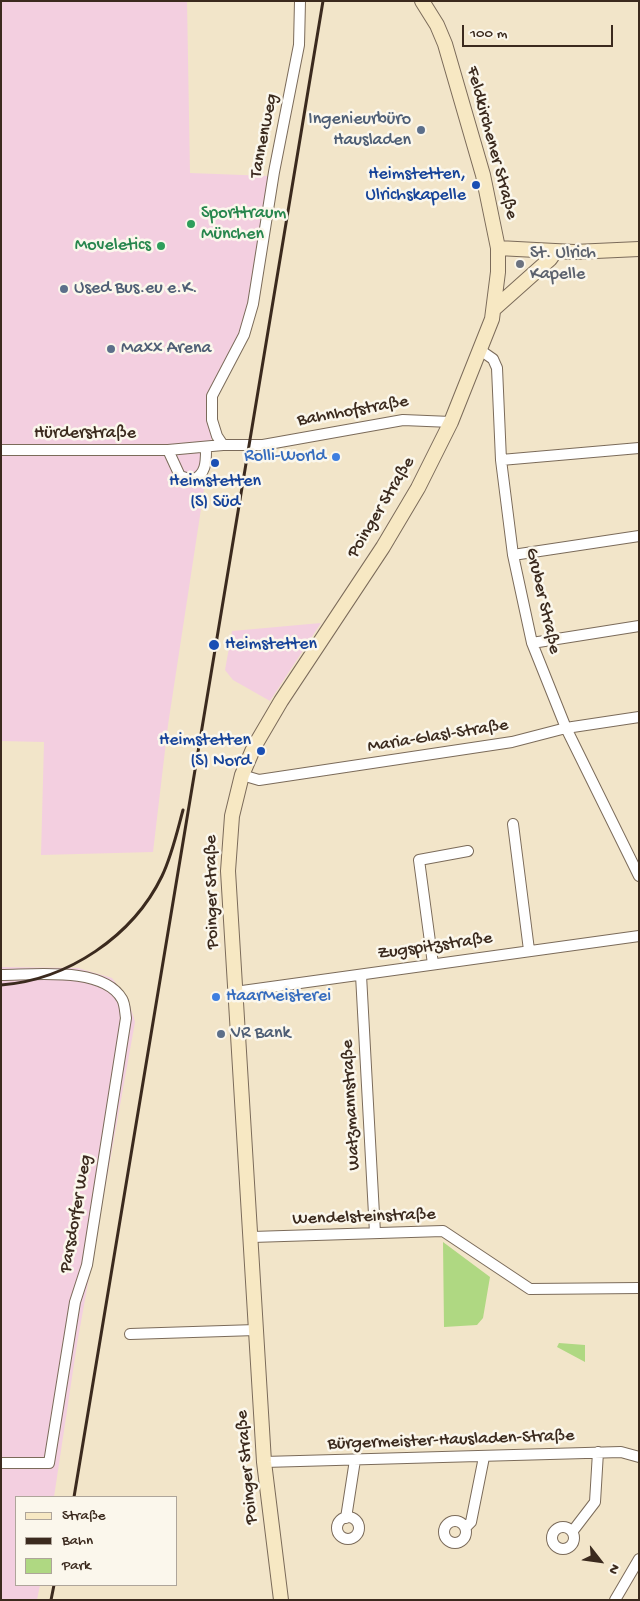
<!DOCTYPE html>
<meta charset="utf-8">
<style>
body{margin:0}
#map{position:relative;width:640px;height:1601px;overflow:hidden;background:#f2e5c9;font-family:"Gochi Hand",sans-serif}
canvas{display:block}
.frame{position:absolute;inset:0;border:2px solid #3b2a1e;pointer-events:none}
.legend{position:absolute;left:15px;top:1496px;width:162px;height:90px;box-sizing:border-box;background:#fbf7ec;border:1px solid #aea59a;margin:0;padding:6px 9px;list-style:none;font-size:15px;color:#3b2a1e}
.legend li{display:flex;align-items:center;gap:10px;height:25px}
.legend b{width:25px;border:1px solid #aea59a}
.north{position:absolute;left:575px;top:1536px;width:50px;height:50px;-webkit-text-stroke:4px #fbf7ec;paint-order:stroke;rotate:120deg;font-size:14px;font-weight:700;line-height:20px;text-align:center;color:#3b2a1e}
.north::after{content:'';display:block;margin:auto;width:18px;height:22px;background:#3b2a1e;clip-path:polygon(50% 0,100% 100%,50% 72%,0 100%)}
.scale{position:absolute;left:462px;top:25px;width:151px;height:22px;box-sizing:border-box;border:2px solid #3b2a1e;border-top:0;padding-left:6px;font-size:15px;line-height:18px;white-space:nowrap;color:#3b2a1e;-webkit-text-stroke:4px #fbf7ec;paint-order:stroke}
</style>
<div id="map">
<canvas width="640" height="1601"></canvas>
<div class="frame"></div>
<ul class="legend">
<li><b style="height:6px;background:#f7e8c3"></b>Straße</li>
<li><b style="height:6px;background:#3b2a1e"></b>Bahn</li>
<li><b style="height:14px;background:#afd882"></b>Park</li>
</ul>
<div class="north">N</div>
<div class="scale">100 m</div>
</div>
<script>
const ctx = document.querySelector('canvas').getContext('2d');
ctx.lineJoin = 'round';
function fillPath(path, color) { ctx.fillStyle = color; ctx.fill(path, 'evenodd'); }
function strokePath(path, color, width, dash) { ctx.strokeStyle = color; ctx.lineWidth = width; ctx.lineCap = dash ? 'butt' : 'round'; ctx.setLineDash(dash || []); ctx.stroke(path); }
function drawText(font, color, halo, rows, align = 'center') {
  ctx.font = font + ' "Gochi Hand",sans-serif'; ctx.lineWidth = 5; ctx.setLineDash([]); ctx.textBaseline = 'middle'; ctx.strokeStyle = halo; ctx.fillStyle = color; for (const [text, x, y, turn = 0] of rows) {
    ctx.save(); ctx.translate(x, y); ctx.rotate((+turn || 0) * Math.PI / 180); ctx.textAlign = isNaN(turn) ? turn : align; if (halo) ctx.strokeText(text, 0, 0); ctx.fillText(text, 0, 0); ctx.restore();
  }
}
const built = new Path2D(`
 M1,1H187L190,173L269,176L250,302L241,330L209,391V422L212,437L168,725L153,852L41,855L44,742L1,741Z
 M321,623L270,701L233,680L225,670L232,631Z
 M1,967L78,968L112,978L128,999L135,1022L77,1344L54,1497H16V1585H40L37,1600H1Z`);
const green = new Path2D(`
 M443,1242L490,1277L483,1318L477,1325L444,1327Z
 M559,1343L585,1345V1362L557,1347Z`);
const street = new Path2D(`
 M480,350L493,359L497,368L501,460L513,555L532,643L566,728L639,876
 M223,445L217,436L212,420V396L244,335L253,304L274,172L299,45L300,1
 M1,450H168L223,445H263L403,420L451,422
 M168,450L180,476L192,480C207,475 206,460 206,447
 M501,460L639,448
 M513,555L639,536
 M532,643L639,626
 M242,775L259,780L512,742L566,728L639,717
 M513,824L529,950
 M433,964L419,860L468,851
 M1,975C34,975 103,966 122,999C125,1004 125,1012 126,1018L87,1265L75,1302L49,1463H1
 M361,975L375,1233
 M235,992L639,936
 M252,1237L443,1231L530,1289L639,1288
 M130,1334L256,1330
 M264,1462L621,1452L639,1457
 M337 1528a11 11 0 1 1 22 0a11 11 0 1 1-22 0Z
 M346,1518L355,1460
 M444 1532a11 11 0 1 1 22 0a11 11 0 1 1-22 0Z
 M466,1527L471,1522L484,1457
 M552 1538a11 11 0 1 1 22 0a11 11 0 1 1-22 0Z
 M572,1532L595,1502L598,1452
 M615,1600L639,1559`);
const secondary = new Path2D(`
 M498,248L574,252L639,249
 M495,308L550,259L555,252
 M281,1600L264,1462L228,871L232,816L242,775L254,747L281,701L383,547L418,488L451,422L492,319L498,272V248L483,175L445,44L437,25L422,1`);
const rail = new Path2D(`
 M1,985C68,980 133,936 162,876C172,855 177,832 183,810
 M74,1497L323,1
 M51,1600L54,1585`);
const markers = [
 [421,130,5,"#5c6f8a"],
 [476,185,5,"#1a4fb4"],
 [191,224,5,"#2e9e5b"],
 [161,246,5,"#2e9e5b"],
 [520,264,5,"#6b7280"],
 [64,289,5,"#5c6f8a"],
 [111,349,5,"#5c6f8a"],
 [336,457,5,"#3f7fe0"],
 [215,463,5,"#1a4fb4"],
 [214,645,6,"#1a4fb4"],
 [261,751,5,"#1a4fb4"],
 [216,997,5,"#3f7fe0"],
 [221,1034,5,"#5c6f8a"]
];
const serviceNames = [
 ["Ingenieurbüro",411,120,"right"],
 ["Hausladen",411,141,"right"],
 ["Used Bus.eu e.K.",74,289],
 ["Maxx Arena",121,349],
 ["VR Bank",231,1034]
];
const streetNames = [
 ["Tannenweg",265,136,-79],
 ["Feldkirchener Straße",491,143,75],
 ["Bahnhofstraße",353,412,-10],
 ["Hürderstraße",85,434],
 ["Poinger Straße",382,508,-59],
 ["Gruber Straße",542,601,77],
 ["Maria-Glasl-Straße",438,737,-9],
 ["Poinger Straße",213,892,-91],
 ["Zugspitzstraße",435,947,-8],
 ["Watzmannstraße",352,1105,-93],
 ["Parsdorfer Weg",77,1214,-80],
 ["Wendelsteinstraße",364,1218,-2],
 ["Bürgermeister-Hausladen-Straße",451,1441,-2],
 ["Poinger Straße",248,1467,-95]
];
const transitNames = [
 ["Heimstetten,",466,175],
 ["Ulrichskapelle",466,196],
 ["Heimstetten",215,482,"center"],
 ["(S) Süd",215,503,"center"],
 ["Heimstetten",225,645,"left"],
 ["Heimstetten",251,741],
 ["(S) Nord",251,762]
];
const leisureNames = [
 ["Sporttraum",201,214],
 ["München",201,235],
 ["Moveletics",151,246,"right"]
];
const worshipNames = [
 ["St. Ulrich",530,254],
 ["Kapelle",530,275]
];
const shopNames = [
 ["Rolli-World",326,457],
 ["HaarMeisterei",226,997,"left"]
];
fillPath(built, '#f3cfe0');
fillPath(green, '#afd882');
strokePath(street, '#7b6b5a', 12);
strokePath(secondary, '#7b6b5a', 16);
strokePath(street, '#fff', 10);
strokePath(secondary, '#f7e8c3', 14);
strokePath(rail, '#3b2a1e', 3);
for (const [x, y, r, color] of markers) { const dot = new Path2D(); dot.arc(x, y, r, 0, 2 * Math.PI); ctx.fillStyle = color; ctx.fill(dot); strokePath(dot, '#fbf7ec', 2); }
drawText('18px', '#4e5e75', '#fbf7ec', serviceNames, 'left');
drawText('18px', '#3b2a1e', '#fbf7ec', streetNames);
drawText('18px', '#164399', '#fbf7ec', transitNames, 'right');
drawText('18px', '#27864d', '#fbf7ec', leisureNames, 'left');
drawText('18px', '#5b616d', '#fbf7ec', worshipNames, 'left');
drawText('18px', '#366cbe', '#fbf7ec', shopNames, 'right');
</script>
